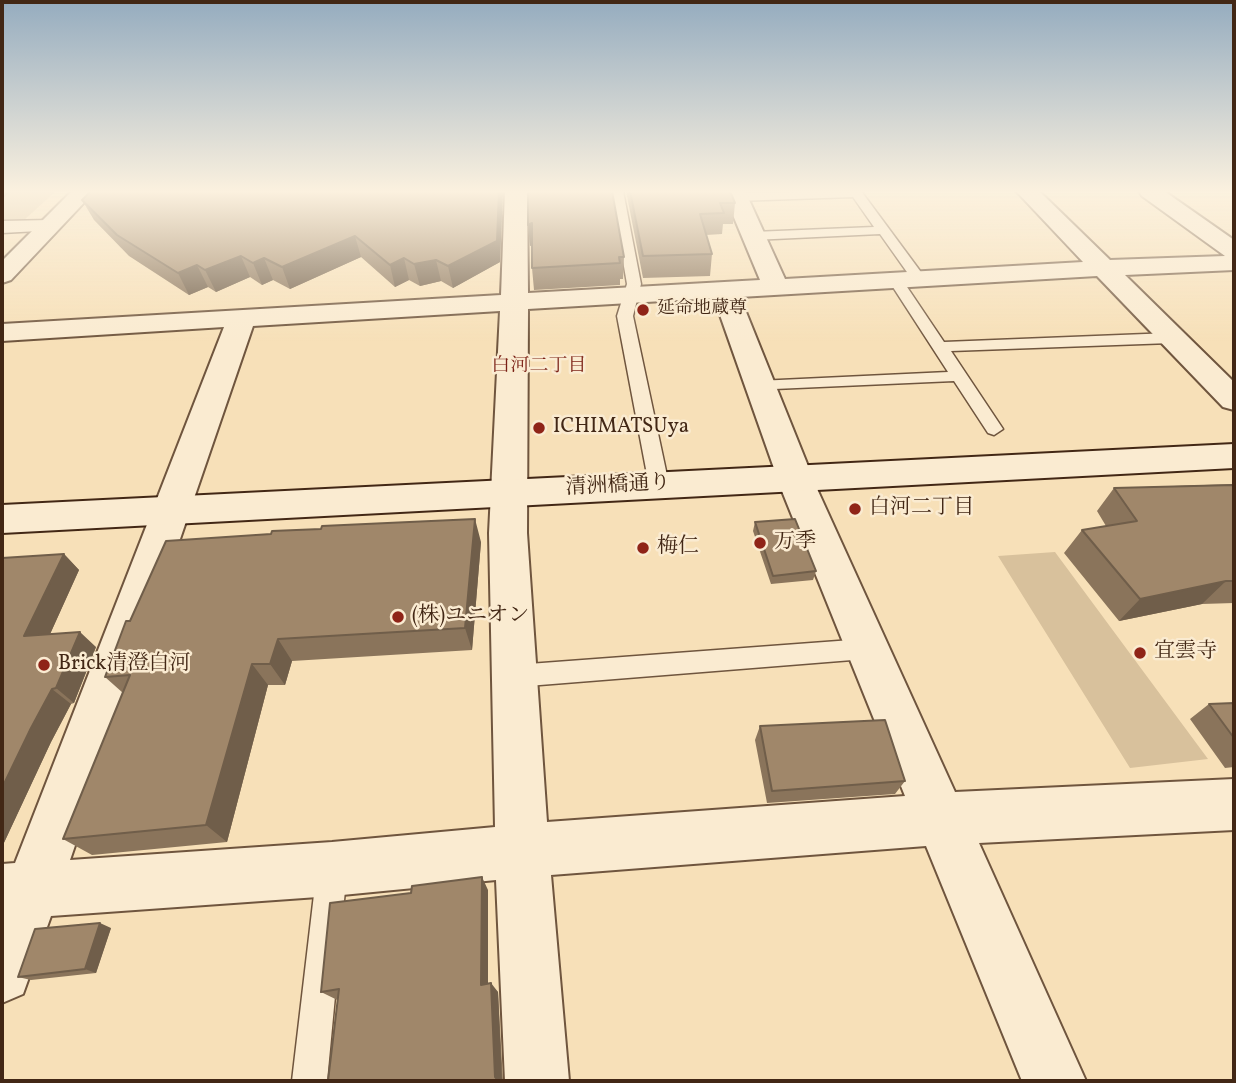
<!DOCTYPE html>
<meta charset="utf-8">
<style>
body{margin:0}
#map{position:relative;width:1236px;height:1083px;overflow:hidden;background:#f7e0b8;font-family:Vollkorn,serif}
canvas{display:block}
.frame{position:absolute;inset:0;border:4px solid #422715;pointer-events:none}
</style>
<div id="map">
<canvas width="1236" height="1083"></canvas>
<div class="frame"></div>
</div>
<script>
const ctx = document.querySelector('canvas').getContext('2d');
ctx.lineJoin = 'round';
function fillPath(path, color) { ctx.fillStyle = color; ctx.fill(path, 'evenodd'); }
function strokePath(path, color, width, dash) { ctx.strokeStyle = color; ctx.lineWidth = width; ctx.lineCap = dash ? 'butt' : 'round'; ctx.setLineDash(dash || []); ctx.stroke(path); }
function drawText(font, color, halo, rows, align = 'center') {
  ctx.font = font + ' Vollkorn,"Noto Serif JP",serif'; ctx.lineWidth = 5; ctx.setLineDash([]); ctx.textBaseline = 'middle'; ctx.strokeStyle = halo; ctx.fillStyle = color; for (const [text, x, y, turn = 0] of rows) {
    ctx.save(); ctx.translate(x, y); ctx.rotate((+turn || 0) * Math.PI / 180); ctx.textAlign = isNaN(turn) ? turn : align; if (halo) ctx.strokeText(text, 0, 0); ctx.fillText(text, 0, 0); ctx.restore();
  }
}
const green = new Path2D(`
 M2,191H56L21,223L2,224Z
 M1055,552L1208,759L1130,768L998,556Z`);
const service = new Path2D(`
 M611,191H623L641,284L633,316L669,485L666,490H652L649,485L617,316L627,284Z
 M861,191L926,279L924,282H914L880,234L753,240L747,236L753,232L874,227L853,197L736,201L730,197L736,193Z
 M896,277L901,278L944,342L1171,333L1179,338L1171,343L951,351L1003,429L994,435L988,433L954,381L752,390L750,386L758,381L948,372L889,281Z
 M865,639L873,642L877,649L873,656L865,659L515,687L506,684L503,676L506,668L515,665Z
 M332,854L342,859L347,869L327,1081H292L317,869L322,859Z`);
const pedestrian = new Path2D(`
 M50,220L57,222L60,226L57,230L2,233V221Z`);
const minor = new Path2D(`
 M505,191H527L528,293L760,280L723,191H745L785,279L1083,262L1016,191H1039L1110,260L1225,256L1142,196L1139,191H1164L1234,240V270L1125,275L1234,382V410L1223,407L1097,276L740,297L818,491L955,792L1234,779V830L979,843L1086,1081H1022L926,846L551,875L569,1081H505L496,880L332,896L51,916L23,994L2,1003V864L15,863L224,327L2,341V324L501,295ZM714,298L782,491L905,796L547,822L527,533L528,309ZM500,311L489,533L495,827L332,842L70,860L253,326Z`);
const tertiary = new Path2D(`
 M72,191H95L11,280L2,283V261Z`);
const secondary = new Path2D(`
 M1234,444V468L2,533V505Z`);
const wall = new Path2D(`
 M91,191H503L500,262L453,288L441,281L420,286L409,280L395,287L361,257L290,289L273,280L262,285L250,277L216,292L208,287L189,295L129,256L94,220L82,200Z
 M626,191H730L735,203L733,224H723L722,234L706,235L712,254L710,276L643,278Z
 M528,225L624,257L623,279H620V285L534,290L532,268V245L530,246Z
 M1234,484V603L1202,604L1119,621L1064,553L1082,530L1106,526L1097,511L1114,488Z
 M755,522L816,571L813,580L771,584L753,531Z
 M481,542L472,650L292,661L285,685H268L227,842L92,855L63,839L123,693L105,677Z
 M64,554L79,570L50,634L96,647L74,703L71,704L51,742L2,847V558Z
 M1234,703V767L1225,768L1190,719L1209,704Z
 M760,726L905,781L895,794L767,803L755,740Z
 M488,890V984L498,992L503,1081L321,992Z
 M111,928L96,973L31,980L18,977Z`);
const shadedWall = new Path2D(`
 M2,191H11L2,199Z
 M499,191H503L500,262L453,288L448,266Z
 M532,223L534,244L530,246L528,225Z
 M355,236L361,257L290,289L282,267Z
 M241,256L250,277L216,292L205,270Z
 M264,258L273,280L262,285L253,263Z
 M404,258L409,280L395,287L390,265Z
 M436,260L441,281L420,286L414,264Z
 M197,265L208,287L189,295L178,273Z
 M475,519L481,542L472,650L465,628Z
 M64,554L79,570L42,652L24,636Z
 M1226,581L1202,604L1119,621L1140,599Z
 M80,632L96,647L74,703L56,688Z
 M278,639L292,661L285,685L270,664Z
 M252,664L268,685L227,842L206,825Z
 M52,689L71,704L51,742L2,847V788L31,728Z
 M482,877L488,890V994L481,985Z
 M100,923L111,928L96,973L85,969Z
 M491,983L498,992L502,1081H498L495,1077Z`);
const building = new Path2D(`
 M91,191H499L497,241L448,266L436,260L414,264L404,258L390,265L355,236L282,267L264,258L253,263L241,256L205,270L197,265L178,273L117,235L82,200Z
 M528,191H612L624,257H619L620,263L532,268V223L528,225Z
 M630,191H730L735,203H720L724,213L700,214L712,254L643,256Z
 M1234,485V581H1226L1140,599L1082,530L1137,521L1114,488Z
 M475,519L465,628L278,639L270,664H252L206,825L63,839L130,675L105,677L126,621H130L166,541L271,534L272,531L321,529L322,526Z
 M795,519L816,571L773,576L755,522Z
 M64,554L24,636L80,632L56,688L52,689L31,728L2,788V558Z
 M1234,703V738L1209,704Z
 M885,720L905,781L772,791L760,726Z
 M482,877L481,985L491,983L495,1077L498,1081H328L339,989L321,992L330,903L411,893L412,886Z
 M100,923L85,969L18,977L35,929Z`);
const markers = [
 [643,310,7,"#8f2418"],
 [539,428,7,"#8f2418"],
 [855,509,7,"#8f2418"],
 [760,543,7,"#8f2418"],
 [643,548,7,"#8f2418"],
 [398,617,7,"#8f2418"],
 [1140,653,7,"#8f2418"],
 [44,665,7,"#8f2418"]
];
const farPoinames = [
 ["延命地蔵尊",657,310]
];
const farNeighbourhoodnames = [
 ["白河二丁目",539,368]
];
const poiNames = [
 ["ICHIMATSUya",553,428],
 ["白河二丁目",869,509],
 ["万季",774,543],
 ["梅仁",657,548],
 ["(株)ユニオン",412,617],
 ["宜雲寺",1154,653],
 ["Brick清澄白河",58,665]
];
const streetNames = [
 ["清洲橋通り",618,487,-3]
];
fillPath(green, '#d8c19c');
strokePath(service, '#6f553e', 3);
strokePath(pedestrian, '#6f553e', 3);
strokePath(minor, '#6f553e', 4);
strokePath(tertiary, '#6f553e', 4);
strokePath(secondary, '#422715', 4);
fillPath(service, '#faebd1');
fillPath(pedestrian, '#faebd1');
fillPath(minor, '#faebd1');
fillPath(tertiary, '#faebd1');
fillPath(secondary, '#faebd1');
fillPath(wall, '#8a745b');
fillPath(shadedWall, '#705e4a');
fillPath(building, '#a0876a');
strokePath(building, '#705e4a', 2);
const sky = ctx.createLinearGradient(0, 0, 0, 342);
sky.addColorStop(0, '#95acbf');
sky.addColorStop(0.56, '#fbf1df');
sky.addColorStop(1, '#fbf1df00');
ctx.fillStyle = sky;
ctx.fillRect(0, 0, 1236, 342);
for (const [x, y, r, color] of markers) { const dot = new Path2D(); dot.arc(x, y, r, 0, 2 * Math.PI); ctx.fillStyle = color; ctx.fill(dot); strokePath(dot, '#faebd1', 2.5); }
drawText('18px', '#422715', '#faebd1', farPoinames, 'left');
drawText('19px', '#7a1f14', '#faebd1', farNeighbourhoodnames);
drawText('21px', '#422715', '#faebd1', poiNames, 'left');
drawText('21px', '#422715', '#faebd1', streetNames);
</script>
